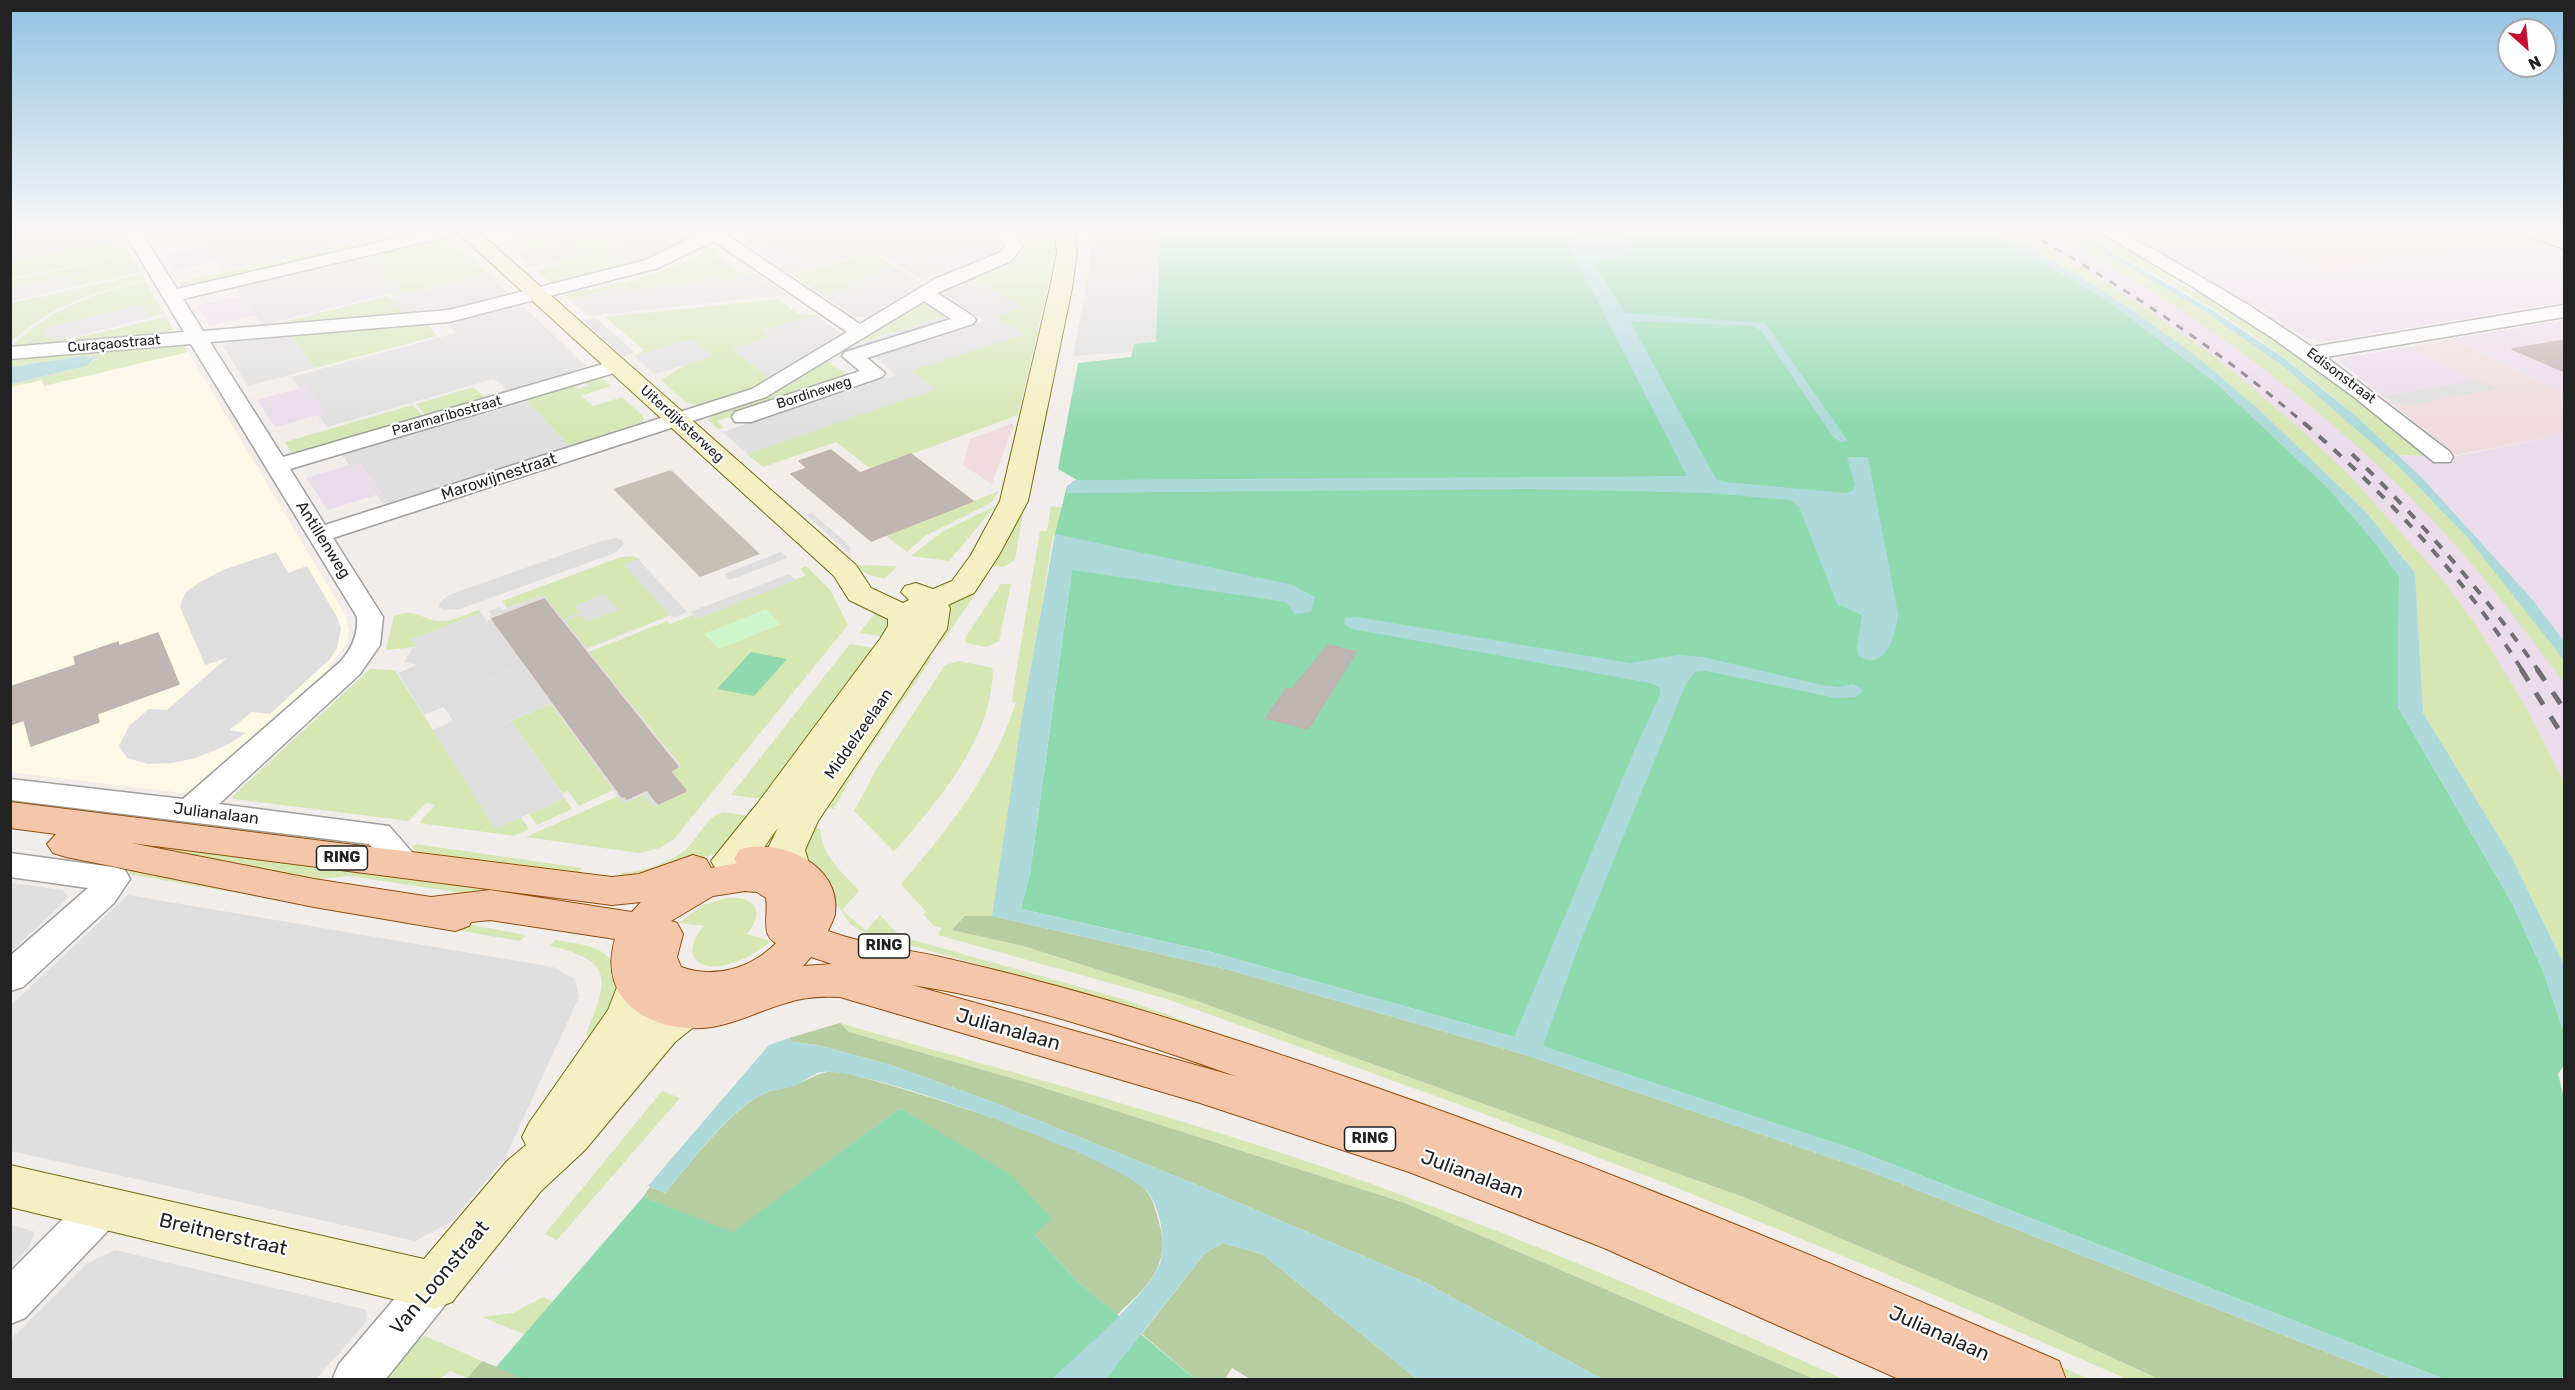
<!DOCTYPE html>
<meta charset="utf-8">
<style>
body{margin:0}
#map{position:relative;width:2575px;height:1390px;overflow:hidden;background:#f1edea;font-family:Rubik,sans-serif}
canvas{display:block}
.frame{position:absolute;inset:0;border:12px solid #222;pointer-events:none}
.north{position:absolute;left:2497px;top:18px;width:60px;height:60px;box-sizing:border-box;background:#fff;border:2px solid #a7a7a7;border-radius:50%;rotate:153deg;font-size:16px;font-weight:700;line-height:24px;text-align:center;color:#222}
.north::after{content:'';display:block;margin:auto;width:21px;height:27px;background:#c41031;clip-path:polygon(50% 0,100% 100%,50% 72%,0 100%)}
</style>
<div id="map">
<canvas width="2575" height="1390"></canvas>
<div class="frame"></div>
<div class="north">N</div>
</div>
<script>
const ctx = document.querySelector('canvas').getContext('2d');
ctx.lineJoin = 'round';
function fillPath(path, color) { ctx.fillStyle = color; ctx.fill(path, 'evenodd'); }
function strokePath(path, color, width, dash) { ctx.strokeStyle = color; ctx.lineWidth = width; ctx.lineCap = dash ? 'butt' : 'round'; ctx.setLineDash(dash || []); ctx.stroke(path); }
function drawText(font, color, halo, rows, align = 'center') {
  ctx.font = font + ' Rubik,sans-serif'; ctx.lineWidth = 4.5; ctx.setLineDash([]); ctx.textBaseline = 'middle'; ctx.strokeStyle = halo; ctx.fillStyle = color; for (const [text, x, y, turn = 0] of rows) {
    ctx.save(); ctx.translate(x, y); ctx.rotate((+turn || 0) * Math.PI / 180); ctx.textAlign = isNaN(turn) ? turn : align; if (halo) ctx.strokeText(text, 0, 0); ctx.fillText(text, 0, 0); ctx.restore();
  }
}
const residential = new Path2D(`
 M36,232H115L120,239L11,262V237Z
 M148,232H211L156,244Z
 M218,232H427L367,246L358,240L222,271L198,236Z
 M649,232H695L698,235L651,259L626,266L604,250L639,241L634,236Z
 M773,232H987L998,239L1001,247L992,257L934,261L950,271L927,282L874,251L791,274L780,266L795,261L767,243L751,247L741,241Z
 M570,241L585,254L532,267L516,253Z
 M371,254L388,271L383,273L399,291L262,325L234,286Z
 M896,267L924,284L871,316L856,317L824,296L855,287L847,282Z
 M66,271L74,287L11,301L10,283Z
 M488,273L509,294L460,309L405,315L389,298Z
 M755,273L787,295L588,316L570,300L625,285L633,291L670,281L678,286L715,276L723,281Z
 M974,276L1036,310L1003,321L1028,336L949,389L751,457L722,432L896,375L875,357L985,321L939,292Z
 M141,302L151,317L67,339L46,341L40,325Z
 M519,305L523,306L587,367L508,391L498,381L493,379L327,427L318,415L325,413L307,387L300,388L291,377L456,333L446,322Z
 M816,315L840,334L769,378L732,349L769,337L762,331Z
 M290,335L315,368L248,386L223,346L237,339Z
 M692,339L714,356L655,374L634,356Z
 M526,400L570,446L384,505L376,494L381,493L361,464L349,465L342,454Z
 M609,571L654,622L587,649L681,767L672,771L686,791L652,807L623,804L551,704L491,729L486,721L477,717L474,699L467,687L524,664L489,616L492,615L489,611L500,607L503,610Z
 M11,883L63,890L69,897L11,952Z
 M128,895L553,967L575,979L579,997L505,1158L451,1222L415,1241L11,1151V1005Z
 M11,1225L33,1231L34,1235L28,1249L11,1266Z
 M115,1250L367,1310L366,1322L316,1379H11V1339L86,1264Z`);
const commercial = new Path2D(`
 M2237,232H2514L2536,240L2325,272Z
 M2451,339L2564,392V434L2456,455L2383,396L2476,380L2407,347Z
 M1014,423L992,484L963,465L970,439Z`);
const industrial = new Path2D(`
 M1999,232H2068L2104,252L2397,465L2564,660V965L2512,858L2076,274Z
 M2117,232H2237L2325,272L2536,240L2564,251V302L2331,341H2318L2304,336L2280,321L2270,319L2267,317L2279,316L2237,298Z
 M767,243L796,262L780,266L751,247Z
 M204,245L216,261L173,271L163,254Z
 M976,249L992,257L950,271L933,261Z
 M240,296L254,315L210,326L197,306Z
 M2564,320V392L2451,339Z
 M2407,347L2477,380L2383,396L2339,362L2343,358Z
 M307,386L325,413L275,427L257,400Z
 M2564,434V641L2532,599L2397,455L2453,457Z
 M359,462L382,493L328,510L306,478Z`);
const education = new Path2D(`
 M184,345L346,616L349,630L347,643L325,672L193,791L183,793L11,772V358Z`);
const construction = new Path2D(`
 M671,470L760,554L700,577L613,489Z`);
const grass = new Path2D(`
 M505,232H649L635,236L640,241L605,250L626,266L553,284L536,271L584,253L569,241L516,253L525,249Z
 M1018,232H1052L1055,246L1053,265L1018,415L871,469L836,442L763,467L747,454L937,389L911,371L1024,334L996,317L1022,307L970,277C989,272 1023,266 1026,243Z
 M1999,232H2017L2090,273L2156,315L2220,361L2297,426L2350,476L2442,579L2478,628L2527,709L2564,782V965L2512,858L2423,713L2415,572L2365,511L2255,406L2197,357L2134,311L2076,274Z
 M2048,232H2068L2204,311L2284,367L2397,465L2467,537L2513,592L2564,660V683C2528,634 2492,586 2451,540C2337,414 2198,311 2048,232Z
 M2078,232H2100L2183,277L2172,279L2196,293L2208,292L2231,306H2220L2257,322L2281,338L2431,456L2397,455C2362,422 2325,389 2286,359C2222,310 2149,271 2078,232Z
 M443,237L450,238L458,245L454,247L458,250H462L488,273L394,296L391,293L399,291L382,273L387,271L371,254Z
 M120,239L127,251L77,265L11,278V262Z
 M351,243L356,249L289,264L284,258Z
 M710,246L718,248L714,255L739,272L755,273L723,282L714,276L678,286L670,281L632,291L625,285L570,300L564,294C575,287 587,291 600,288C635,280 669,270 701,254V248Z
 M128,252L140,272L74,287L68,275L11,288V280L78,266Z
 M872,253L896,267L848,282L855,287L824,296L793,275Z
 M281,259L286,265L190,286H183L181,282Z
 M141,274L145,280C95,292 48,306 11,342V303Z
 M145,281L165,314L151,317L142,305L42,329L45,338L67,339L63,343L11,347C51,308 92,294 145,281Z
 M387,296L405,315L268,326Z
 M778,299L798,314L816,315L762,331L770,337L732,349L769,378C756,386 706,409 691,404C681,401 670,387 661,380L685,365L713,356L692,339L634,356L644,350L605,317Z
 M924,301L948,315L859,343Z
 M166,317L173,329L162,335L72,342L76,338Z
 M426,323L437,336L315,368L290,335Z
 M178,344L184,345L188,352L44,386L42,380L11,387L10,384L74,369L95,360L91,356H81L11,367V358Z
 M828,361L850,377L717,421L724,428L718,429L708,420L715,415L769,397Z
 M602,379L611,386L581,396L593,406L622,397L643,416L644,421L570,446L526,400L573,386L578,389L589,386L585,382Z
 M474,387L485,398L426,416L416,404Z
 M413,405L423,416L300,452L290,451L285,442Z
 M999,491L991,503L925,536L907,552L885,535Z
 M995,506L949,561L911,556L942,532Z
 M1024,506L1015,560L1003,567L986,566Z
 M1051,506L1101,514L1053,536L992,916H965L953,930L1023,946L1194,1000L1746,1198L1999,1306L2159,1379H2127L1877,1270L1665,1183L1474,1110L1167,999L938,935L942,928L934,926L923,914L926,912L901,884C949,828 993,774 1016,702H1012L1014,685L1040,531H1047Z
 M633,556L640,559L625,565L671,615L587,648L565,621L581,615L587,622L618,610L604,594L574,606L579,613L563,619L544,595L507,608L502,601L621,557Z
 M806,566L831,591L848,625L674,839L660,848L639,853L526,837L618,796L624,804L644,795L653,807L686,791L671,771L681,766L589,652L667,621L670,624L693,615L697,619L806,575L800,569Z
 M855,566L857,565L897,566L885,579L869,575Z
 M981,575L987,577L941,644H930L948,609V604Z
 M1001,584H1011L999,641L987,647L966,643L965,638Z
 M479,610L481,613L412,639L417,647L386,650L394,616C417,606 427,624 446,621C456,620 469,613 479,610Z
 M877,611L890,620L887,637L859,633Z
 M850,644L881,649L769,800L731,795Z
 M922,655L932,658L854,772L834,809L826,808Z
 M959,661L992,668C994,675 992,683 991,690C982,752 933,806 894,852L854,811L876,770L945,665Z
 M370,669L395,670L495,828L521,817L529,829L514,836L419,823L435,805L426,803L409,821L234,799L233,796Z
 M551,704L613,790L579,806L568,791L562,793L511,721Z
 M565,798L572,809L537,825L529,814Z
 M723,812L758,817C748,827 738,839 727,847C700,864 650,873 618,879L622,873C646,870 670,864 687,848C699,837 707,816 723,812Z
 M189,818L368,843L378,853L177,829Z
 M813,825L821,830C820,855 844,873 859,891L842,910L866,931L880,915L896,932L913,940L1126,1000L1352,1081L1944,1315L2089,1379H2063L1107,1001L861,931L850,924L803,853Z
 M162,842L561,894L549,906L349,876L298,881L152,851Z
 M416,844L582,868L575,876L568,871L420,855L412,847Z
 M137,865L526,935V936L520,941L127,874Z
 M726,898C755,895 766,911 747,934L771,941C759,951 746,959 730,964C697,973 679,955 704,926L679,923L703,905Z
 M555,940C585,945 615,945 617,982C618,988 619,996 617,1001C612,1014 597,1028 588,1039L586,1034C609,979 614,961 550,946Z
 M840,1023C1023,1076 1209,1124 1388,1190C1543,1246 1694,1311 1843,1379H1814L1405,1203L1029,1083L849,1032Z
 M662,1091L680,1098L557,1240L545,1234Z
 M543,1297L554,1302L526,1335L482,1317L513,1313Z
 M425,1336L482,1361L467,1378L450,1371L439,1379L377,1380L411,1345Z`);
const forest = new Path2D(`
 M965,916H992L1226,969L1526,1055L1864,1169L2394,1379H2159L1999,1306L1746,1198L1194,1000L1023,946L952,930Z
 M840,1023L849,1032L1029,1083L1405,1203L1814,1379H1602L1426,1283L1202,1187L993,1102L891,1065L817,1045L792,1042L789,1038Z
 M838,1071C895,1085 1117,1151 1147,1192C1154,1201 1156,1212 1159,1222C1172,1267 1146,1287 1117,1315L1079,1283L1034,1234L968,1151L900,1108L733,1233L643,1197L650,1187L665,1193C691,1163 732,1106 768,1092C776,1089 786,1089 795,1085C813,1078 817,1072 838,1071Z
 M1223,1243L1262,1254L1417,1379H1250L1232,1368L1225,1379H1195L1142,1334L1205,1253Z
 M482,1361L526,1379L467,1378Z`);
const park = new Path2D(`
 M766,609L781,624L719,649L704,634Z`);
const pitch = new Path2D(`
 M1145,232H1990L2107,300L2217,384L2328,488L2373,540L2399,576L2398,707L2512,903L2543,971L2564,1032V1065L2558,1074L2564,1098V1379H2444L1853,1149L1514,1037L1211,952L1021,909L1030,873L1072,570L1055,534L1067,486L1077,480L1058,469L1078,363L1131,357L1160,238Z
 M751,652L787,659L754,696L717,689Z
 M900,1108L1011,1175L1052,1219L1034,1234L1079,1283L1195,1379L526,1380L496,1367L643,1197L733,1232Z`);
const parking = new Path2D(`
 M1087,232H1145L1160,237L1156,342L1134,344L1132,352L1073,356L1089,271L1090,243Z
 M945,316L951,320L863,348L855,346Z
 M596,318L634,352L624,357L582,320Z
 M2476,380L2495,389L2404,406L2385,396Z
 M812,513L850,546V554L806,515Z
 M616,538L622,540L624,544L615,553L460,609L444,610L439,607L440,602L449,595L601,541Z
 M276,552L288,573L307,566L338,619L341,629L337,648L330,659L270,714L252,712L229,730L246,733L227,745L196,758L172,763L148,764L127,758L119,746L129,726L149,709L167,710L227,658L205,665L180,607L185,593L200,582L223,570Z
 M781,552L787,558L730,580L724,574Z
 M638,559L687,612L673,618L624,565Z
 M789,574L796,580L697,619L690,612Z
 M481,613L487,621L491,619L524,664L467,687L475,699L477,716L484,715L491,729L511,721L565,798L495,829L433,730L453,721L444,707L424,715L398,673L417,665L404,662L412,649L417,647L412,639Z
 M121,1007L461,1075L445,1095L431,1093L413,1114L69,1043L91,1022L101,1025Z`);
const water = new Path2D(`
 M1588,232H1607L1633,240L1638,252L1593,263L1625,313L1765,323L1848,441L1841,442L1834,438L1762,332L1754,326L1630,321L1716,479L1725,482L1845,493L1852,491L1855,485L1847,457H1868L1898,614C1897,634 1883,675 1858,655L1857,646L1862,615L1837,604L1799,507L1790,500L1709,493L1530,489L1067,493V487L1073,481L1079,480L1687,476L1568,244Z
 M1990,232H1999L2076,274L2134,311L2197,357L2255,406L2365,511L2415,573L2423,713L2512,858L2564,965V1032L2543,971L2512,903L2398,707L2399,576L2373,540L2328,488L2217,384L2107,300Z
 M2068,232L2083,235L2214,311L2284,358L2358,418L2422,478L2532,599L2564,641V660L2467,537L2397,465L2284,367L2204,311Z
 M81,356L96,357L86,366L11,384V367Z
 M1055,534L1293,585L1315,597L1311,612L1295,614L1286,602L1072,570L1030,873L1021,909L1211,952L1514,1037L1635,749L1660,695V688L1650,683L1352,629L1344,624L1345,618L1357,617L1630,663L1678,655L1703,657L1822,685L1839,687L1853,684L1864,690L1855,697L1836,698L1706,671L1695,672L1685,686L1581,940L1543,1046L1853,1149L2444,1379H2394L1864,1169L1526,1055L1226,969L992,916L1022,717Z
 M789,1038L792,1042L817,1045L891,1065L993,1102L1202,1187L1426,1283L1602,1379H1417L1262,1254L1223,1243L1205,1253L1106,1379H1052C1076,1356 1155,1289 1161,1260C1165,1240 1161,1208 1147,1191C1119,1159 865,1066 822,1072C811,1074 804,1082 794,1086C786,1089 776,1089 768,1092C732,1105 690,1164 665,1193L648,1186L769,1045Z`);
const building = new Path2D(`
 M2565,340V372L2512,349Z
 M831,450L860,473L911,454L973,501L871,541L791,474L807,468L799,461Z
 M544,599L678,767L670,771L686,791L658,804L647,790L627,799L625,796L622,797L492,619Z
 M158,633L179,684L97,714L99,722L31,746L24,720L10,725V687L76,665L74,657L118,642L119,646Z
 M1328,645L1356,652L1308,729L1266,718L1287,688L1292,689Z`);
const street = new Path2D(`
 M124,232H141L177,289L424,232H454L446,237L183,299L203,331L449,310L646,260L703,232H728L727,235L860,324L935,279L999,253L1005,246L995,232H1014L1023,246L1011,261L937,293L973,316L976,320L973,324L867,358L885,373L882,377L751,422H735L732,417L735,412L860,371L842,356L845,352L951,319L924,301L766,397L333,538L383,617L380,645L360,674L219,804L389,826L424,866L420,874C395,882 384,861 369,844L10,800V779L183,799L340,662C352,649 358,635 357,617L191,344L10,359V347L184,332ZM714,241L847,332L752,389L325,525L290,469L624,370L627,366L624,362H610L283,457L210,342L449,322L658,268Z
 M2100,232H2121L2160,253L2247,304L2312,347L2564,305V317L2326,357L2450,452L2453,457L2450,462H2434L2354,397L2274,339L2191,286Z
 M10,853L113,867L125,870L130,879L114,903L23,987L10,991V956L88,888L10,877Z
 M103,1188L118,1194L124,1207L118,1220L25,1318L10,1324V1272L88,1194Z
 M434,1264L449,1270L456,1285L449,1300L385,1380H332L339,1364L419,1270Z`);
const secondary = new Path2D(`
 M457,232H479L856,565L871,588L903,603L909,600L901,592L905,586L916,583L933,589L952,581L971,555L1000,501L1050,288L1057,252L1054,232H1074L1077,252L1072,288L1028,501L999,555L974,593L948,605L950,608L947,629L818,821L805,850L810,867L804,877L791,881L778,877L767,850L778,828C760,851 748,880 717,871L711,861L757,804L880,639L888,626V619L849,600L834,576Z
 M2525,232H2553L2564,236V249L2528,236Z
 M636,973L651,977L657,989L648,1015C667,1000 675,990 700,998L706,1010L700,1022L675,1042L585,1150L541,1191L452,1302L434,1309L10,1207V1165L424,1259L507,1161L526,1145L522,1137L529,1123L608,1010L621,977Z`);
const primary = new Path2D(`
 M10,802L612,877L639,874L693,855L706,859L711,868L737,863L734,859L740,849C779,838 842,864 835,914C834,919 830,926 828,931C872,947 917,950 962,962C1047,982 1131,1006 1214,1033C1502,1125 1782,1241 2059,1361L2066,1380H1901L1604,1248L1409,1172L1200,1103L840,997C822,996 803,997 786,1003C761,1010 737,1023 712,1027C655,1035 596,1003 615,939L490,920L471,922L469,926L455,931L314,907L66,857L53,853L47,844L56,834L10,828ZM131,843L612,905L641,902L632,912L490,890L431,897L314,879ZM745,891L757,892L766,898C769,913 760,935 776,943C751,969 714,979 681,967L677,957L683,934L677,923L671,921L713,896ZM811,957L832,964L803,966ZM912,985C1022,1002 1133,1040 1238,1077Z`);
const railFar2 = new Path2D(`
 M2027,232C2126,288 2220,350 2306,425`);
const railFar1 = new Path2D(`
 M2304,423C2386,494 2465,578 2522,670
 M2352,454C2421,521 2483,592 2538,670`);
const rail = new Path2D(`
 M2521,669L2564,738
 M2537,669L2564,709`);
const farStreetnames = [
 ["Curaçaostraat",114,344,-5],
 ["Edisonstraat",2341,376,37],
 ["Bordineweg",814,393,-18],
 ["Paramaribostraat",447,416,-16],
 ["Uiterdijksterweg",682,424,42]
];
const shields = [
 [342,858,51],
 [884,946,51],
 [1370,1139,51]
];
const shieldNames = [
 ["RING",342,858],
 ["RING",884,946],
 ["RING",1370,1139]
];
const streetNames = [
 ["Marowijnestraat",499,477,-18],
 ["Antillenweg",323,540,58],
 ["Middelzeelaan",859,734,-55],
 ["Julianalaan",216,814,7]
];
const nearStreetnames = [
 ["Julianalaan",1008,1030,16],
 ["Julianalaan",1472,1175,20],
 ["Breitnerstraat",223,1235,13],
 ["Van Loonstraat",440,1278,-50],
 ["Julianalaan",1939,1334,24]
];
fillPath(residential, '#e0dfdf');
fillPath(commercial, '#f0dbde');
fillPath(industrial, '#eadcea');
fillPath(education, '#fdf9e7');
fillPath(construction, '#c5c2b5');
fillPath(grass, '#d6e7b4');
fillPath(forest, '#b6cda2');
fillPath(park, '#d0f6cb');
fillPath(pitch, '#8ed9ae');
fillPath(parking, '#dedede');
fillPath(water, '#aed9db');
fillPath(building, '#bfb5b2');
strokePath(building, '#c2b2ad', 1.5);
strokePath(street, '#9f9f9f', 3);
strokePath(secondary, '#746c0e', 2);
strokePath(primary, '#944e0c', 2);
fillPath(street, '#fff');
fillPath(secondary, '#f6efc3');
fillPath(primary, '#f5c7aa');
strokePath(railFar2, '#707070', 3, [8, 8]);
strokePath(railFar1, '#707070', 4, [10, 10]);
strokePath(rail, '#707070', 5, [14, 14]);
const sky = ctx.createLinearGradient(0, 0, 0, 427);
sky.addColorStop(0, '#91c3e3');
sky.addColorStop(0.54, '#f9f7f6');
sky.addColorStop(1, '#f9f7f600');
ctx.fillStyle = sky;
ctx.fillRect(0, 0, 2575, 427);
drawText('14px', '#222', '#fff', farStreetnames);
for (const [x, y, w] of shields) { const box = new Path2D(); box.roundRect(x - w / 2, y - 12, w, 24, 4.5); ctx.fillStyle = '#fff'; ctx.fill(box); strokePath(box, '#222', 1.5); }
drawText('bold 15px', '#222', null, shieldNames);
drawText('16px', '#222', '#fff', streetNames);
drawText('20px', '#222', '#fff', nearStreetnames);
</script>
